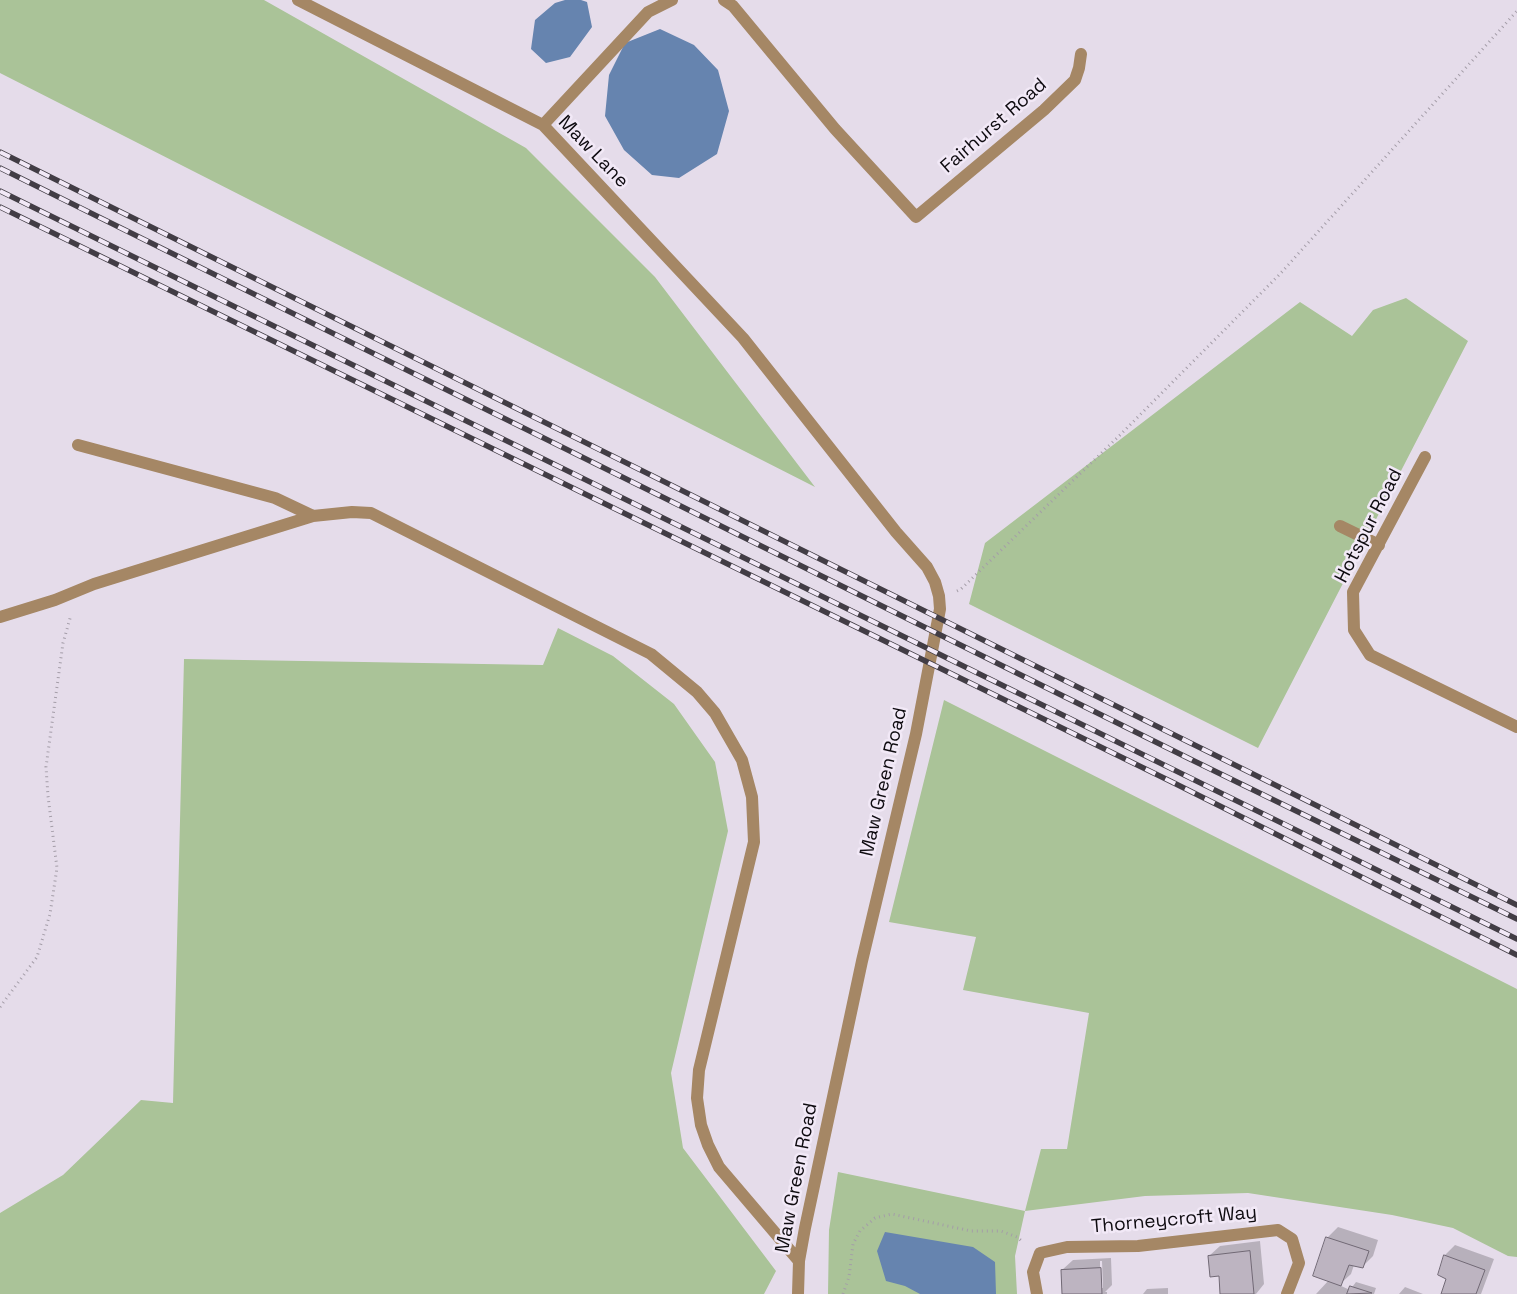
<!DOCTYPE html>
<style>
body{margin:0}
canvas{display:block;background:#e5dcea}
</style>
<canvas width="1517" height="1294"></canvas>
<script>
const ctx = document.querySelector('canvas').getContext('2d');
ctx.lineJoin = 'round';
function fillPath(path, color) { ctx.fillStyle = color; ctx.fill(path, 'evenodd'); }
function strokePath(path, color, width, dash) { ctx.strokeStyle = color; ctx.lineWidth = width; ctx.lineCap = dash ? 'butt' : 'round'; ctx.setLineDash(dash || []); ctx.stroke(path); }
function drawText(font, color, halo, rows, align = 'center') {
  ctx.font = font + ' "Space Grotesk",sans-serif'; ctx.lineWidth = 5; ctx.setLineDash([]); ctx.textBaseline = 'middle'; ctx.strokeStyle = halo; ctx.fillStyle = color; for (const [text, x, y, turn = 0] of rows) {
    ctx.save(); ctx.translate(x, y); ctx.rotate((+turn || 0) * Math.PI / 180); ctx.textAlign = isNaN(turn) ? turn : align; if (halo) ctx.strokeText(text, 0, 0); ctx.fillText(text, 0, 0); ctx.restore();
  }
}
const green = new Path2D(`
 M0,0H264L526,148L655,277L815,487L0,73Z
 M1406,298L1468,341L1258,748L969,604L985,543L1300,302L1352,336L1373,310Z
 M558,628L613,656L674,704L715,762L728,831L671,1073L683,1148L776,1271L764,1294H0V1213L63,1175L141,1100L173,1103L184,659L543,665Z
 M944,700L1517,989V1257L1508,1256L1453,1228L1392,1215L1248,1193L1145,1196L1025,1211L1015,1256L1017,1294H828L829,1230L838,1172L1025,1211L1041,1149H1067L1089,1013L963,990L976,937L889,922Z`);
const water = new Path2D(`
 M565,0H581L587,2L592,27L570,57L546,63L531,49L535,20L555,3Z
 M660,29L694,45L718,70L729,111L717,154L679,178L652,175L624,150L605,116L609,75L625,43Z
 M885,1232L973,1247L995,1262L996,1294H920L905,1286L886,1281L877,1251Z`);
const shadow = new Path2D(`
 M1338,1227L1378,1240L1373,1256L1362,1267L1354,1265L1351,1274L1339,1285L1350,1290L1356,1282L1376,1288L1374,1294H1316L1329,1280L1327,1238Z
 M1260,1241L1264,1284L1256,1294H1221L1220,1274L1209,1256L1220,1246Z
 M1455,1245L1494,1259L1481,1294H1442L1448,1278L1439,1274L1445,1255Z
 M1111,1258L1112,1285L1105,1292H1107V1294H1064L1062,1270L1073,1260ZM1100,1261H1102L1103,1288H1100Z
 M1405,1287L1423,1294H1399Z
 M1168,1288V1294H1143L1147,1289Z`);
const building = new Path2D(`
 M1326,1237L1369,1251L1363,1268L1349,1265L1341,1286L1313,1276Z
 M1250,1251L1254,1294H1220L1219,1276L1210,1277L1208,1256Z
 M1444,1255L1485,1270L1476,1294H1441L1446,1279L1438,1275Z
 M1101,1268L1102,1294H1062L1061,1270Z
 M1350,1286L1372,1293L1347,1294Z`);
const path = new Path2D(`
 M957,591L961,589L1120,435L1280,274L1517,11
 M0,1007L37,957L50,914L57,868L48,796L46,767L63,643L71,615
 M843,1294L849,1277L853,1244L860,1231L875,1218L892,1214L971,1231H1001L1017,1237L1023,1242`);
const minor = new Path2D(`
 M298,0L543,125L743,338L896,532L927,567L935,582L939,596L940,609L916,734L862,961L805,1228L799,1261L798,1294
 M724,0L733,6L835,129L916,217L1044,110L1075,80L1079,68L1081,54
 M543,125L648,12L672,0
 M78,445L275,498L313,516
 M1425,457L1353,592L1354,630L1370,655L1517,727
 M1340,526L1379,545
 M0,617L55,600L94,584L313,516L352,512L371,513L651,654L697,692L715,713L742,760L752,797L754,842L699,1070L697,1098L701,1125L708,1145L719,1167L799,1261
 M1037,1294L1033,1272L1040,1253L1067,1247L1138,1246L1278,1230L1292,1239L1299,1263L1287,1294`);
const rail = new Path2D(`
 M0,152L1517,905
 M0,168L1188,758L1517,919
 M0,191L1517,939
 M0,207L1172,782L1517,955`);
const streetNames = [
 ["Fairhurst Road",994,126,-41],
 ["Maw Lane",593,152,46],
 ["Hotspur Road",1369,526,-63],
 ["Maw Green Road",884,782,-77],
 ["Maw Green Road",797,1178,-79],
 ["Thorneycroft Way",1174,1220,-5]
];
fillPath(green, '#aac398');
fillPath(water, '#6684af');
fillPath(shadow, '#0003');
fillPath(building, '#bdb4c1');
strokePath(building, '#716975', 1);
strokePath(path, '#a49da8', 3, [1, 4]);
strokePath(minor, '#a58765', 12);
strokePath(rail, '#423d45', 5.5);
strokePath(rail, '#f2e9f7', 4, [11]);
drawText('19px', '#0e0b10', '#f2e9f7', streetNames);
</script>
